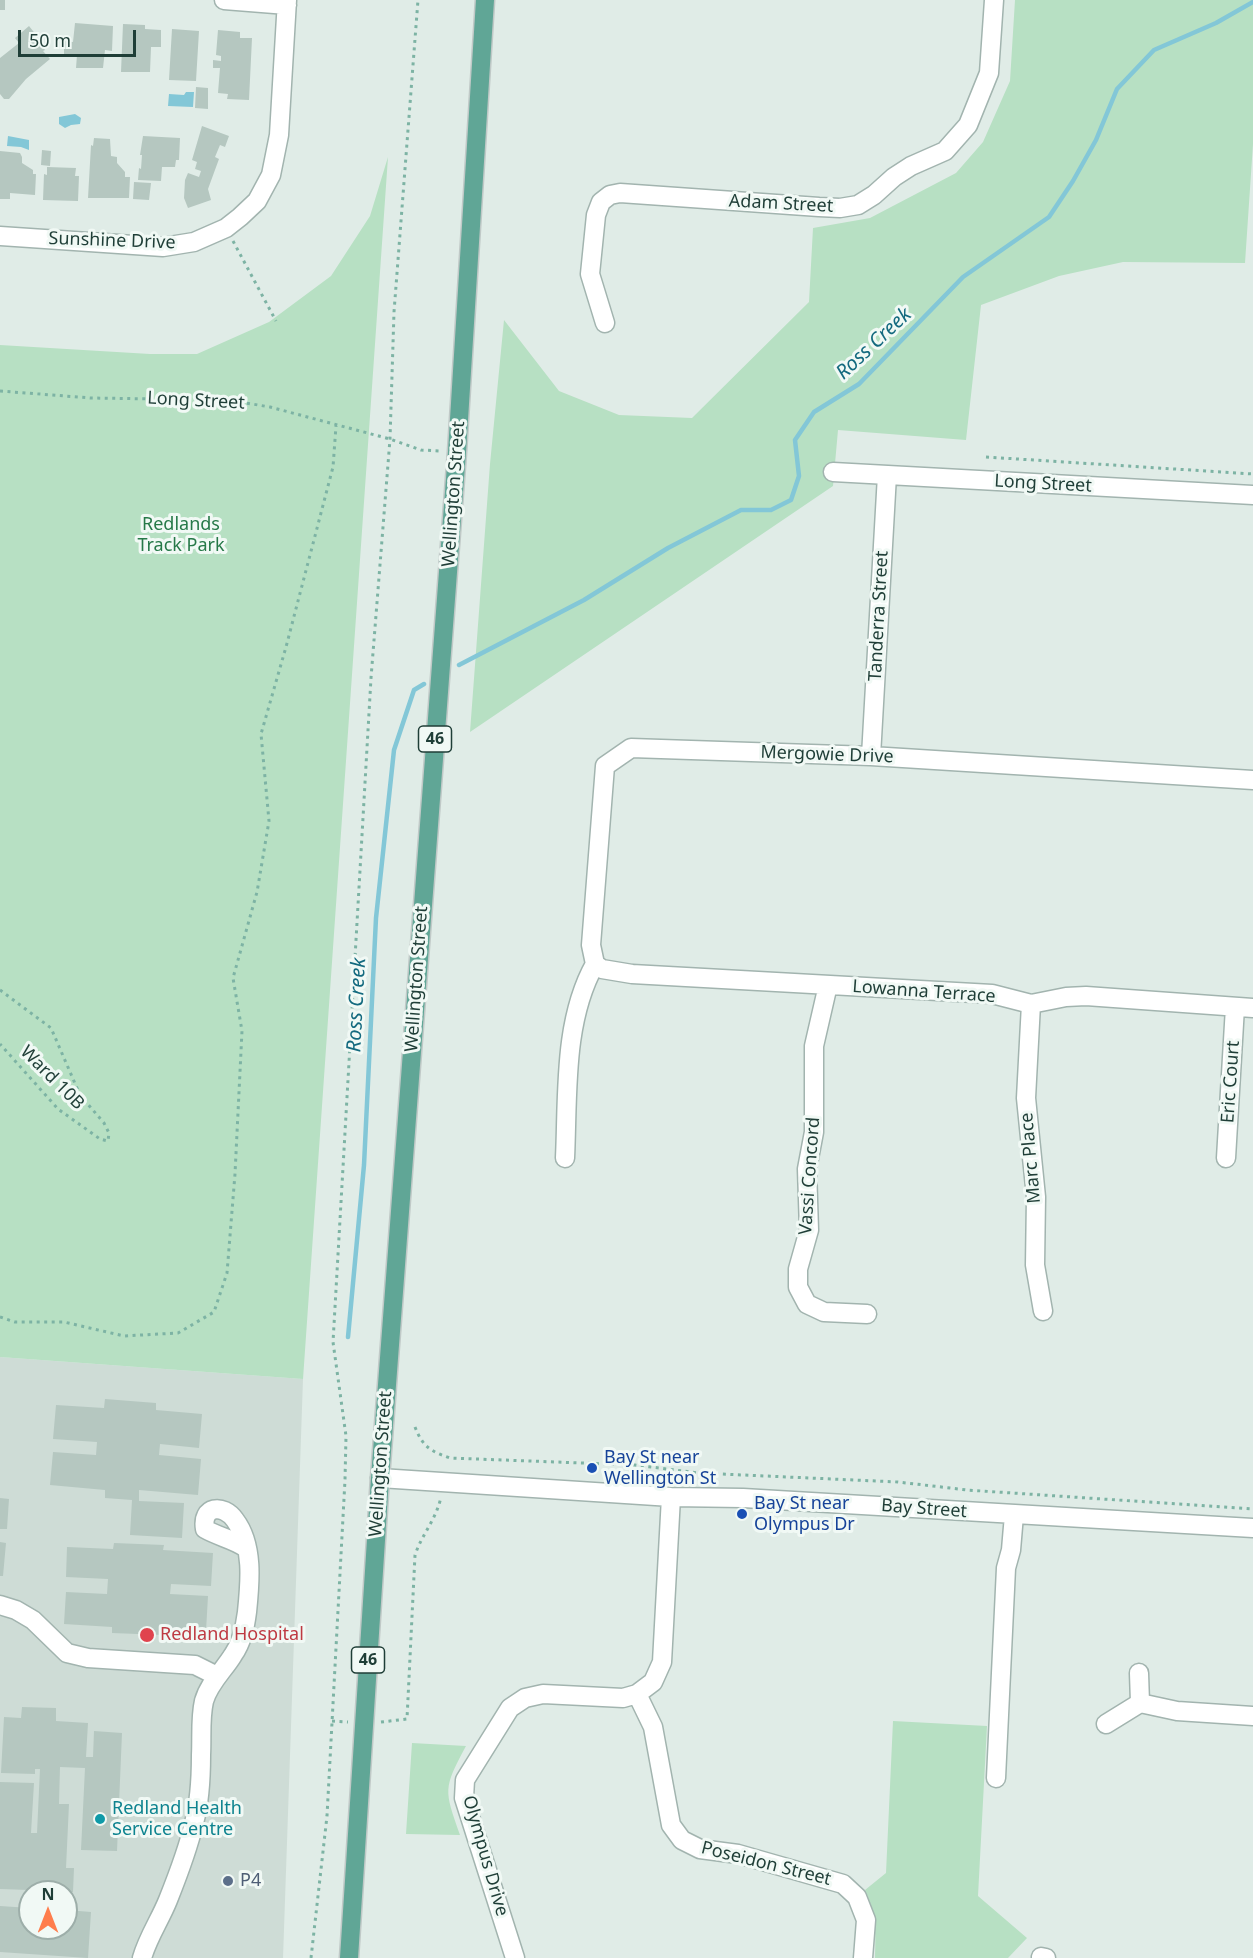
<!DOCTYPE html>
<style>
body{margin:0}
#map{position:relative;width:1253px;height:1958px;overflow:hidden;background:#e0ece7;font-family:"Noto Sans",sans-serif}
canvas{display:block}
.north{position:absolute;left:18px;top:1880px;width:60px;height:60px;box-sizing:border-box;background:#f1f9f5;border:2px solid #9daea9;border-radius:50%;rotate:0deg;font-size:16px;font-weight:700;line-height:24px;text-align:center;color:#1f3e37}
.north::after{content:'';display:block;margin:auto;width:21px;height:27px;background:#fe7d4c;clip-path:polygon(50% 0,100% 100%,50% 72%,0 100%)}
.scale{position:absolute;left:18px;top:30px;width:118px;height:27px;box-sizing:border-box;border:3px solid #1f3e37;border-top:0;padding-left:8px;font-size:18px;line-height:21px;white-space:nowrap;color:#1f3e37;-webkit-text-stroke:4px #f1f9f5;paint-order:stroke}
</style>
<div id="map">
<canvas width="1253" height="1958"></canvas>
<div class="north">N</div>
<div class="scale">50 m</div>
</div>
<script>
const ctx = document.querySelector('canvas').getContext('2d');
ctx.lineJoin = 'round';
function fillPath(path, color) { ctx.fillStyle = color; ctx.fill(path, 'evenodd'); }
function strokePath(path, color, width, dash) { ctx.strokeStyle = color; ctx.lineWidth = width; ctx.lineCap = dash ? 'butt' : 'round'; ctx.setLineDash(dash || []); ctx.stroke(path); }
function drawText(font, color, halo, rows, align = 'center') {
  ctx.font = font + ' "Noto Sans",sans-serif'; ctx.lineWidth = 6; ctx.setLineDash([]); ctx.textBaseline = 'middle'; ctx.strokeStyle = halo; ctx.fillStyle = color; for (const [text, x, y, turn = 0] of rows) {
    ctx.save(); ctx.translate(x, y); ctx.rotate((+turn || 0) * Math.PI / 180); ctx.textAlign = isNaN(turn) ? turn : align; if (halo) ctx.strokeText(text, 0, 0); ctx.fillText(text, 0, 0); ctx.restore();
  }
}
const built = new Path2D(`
 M0,1357L303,1379L283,1958H0ZM30,1892H66V1928H30Z`);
const green = new Path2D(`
 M1015,0H1253V144L1245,263L1123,262L1059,276L981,305L966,440L838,430L833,486L470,732L490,464L504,320L559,391L619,415L692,418L809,302L813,228L870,218L956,173L983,142L1010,81Z
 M388,157L303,1379L0,1357V345L150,354H197L269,322L331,276L370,216Z
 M893,1721L987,1726L978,1896L1027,1938L1008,1958H875C876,1931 876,1915 865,1890L886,1873Z
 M412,1743L466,1746C443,1789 444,1789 460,1835L406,1834Z`);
const water = new Path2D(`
 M186,92H194L193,107L168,106L169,94L184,95Z
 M75,114L81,118L80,124L71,125L65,128L59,124V117Z
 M8,136L29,140V150L21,147L7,146Z`);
const stream = new Path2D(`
 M459,665L584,600L668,548L741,510H771L791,500L799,476L795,440L814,412L859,384L963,277L1049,217L1073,181L1096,140L1117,89L1154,50L1216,23L1253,2
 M348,1337L364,1165L376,918L394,750L414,690L424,684`);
const building = new Path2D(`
 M0,0H5V10H0Z
 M75,23L113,26L112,51L105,50L103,68H76L77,55L64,54V41L73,42Z
 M123,24L145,25V29L161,30V47H151L150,72H121Z
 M29,26L41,41L39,42L45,50L43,51L50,59L26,79L9,99H4L0,94V58L19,43L15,38Z
 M172,29L199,31L196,81L169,80Z
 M218,30L240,32V38H252L249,100L227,99L228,94L218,93L220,68H213V60L221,61V56L216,55Z
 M196,87L208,88V109L195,108Z
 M202,126L229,136L225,147L220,145L215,157L219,159L208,189L211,200L188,208L184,198L185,180L188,173L199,177L201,171L195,169L197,162L192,160Z
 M143,136L180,138L179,160H176L175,167H162L161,181L138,180L139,168L141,169L142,155H140Z
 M94,138L110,139L111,156L117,157V163L125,172V177H130L129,198H88L91,145L93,146Z
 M42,150L51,151L50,166L41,165Z
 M0,151L20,153L22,157V163L33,170V174H36L35,195L10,193V199H0Z
 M47,167L76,168L75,176H79L78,201L43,200L44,174L47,175Z
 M134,182L151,183L149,200L133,199Z
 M105,1399L156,1403V1410L202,1414L199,1448L160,1444L159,1455L201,1459L198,1495L139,1490V1501L184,1503L182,1538L130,1535L132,1500L105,1498V1490L50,1485L53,1452L96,1455L97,1442L53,1439L56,1405L104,1408Z
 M0,1498L9,1499L7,1529H0Z
 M0,1542L6,1543L3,1576H0Z
 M114,1543L164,1545L163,1550L213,1553L211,1586L171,1584L170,1594L208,1596L206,1631L163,1628V1635L112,1633V1627L64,1624L66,1592L107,1594L108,1579L66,1577L67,1547L113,1549Z
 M22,1707L56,1708V1721L88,1723L86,1757H93L94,1731L122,1733L117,1851L81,1850L85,1768L60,1767L59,1804H69L66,1868H74L73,1892H29V1890L0,1889V1782L34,1783L31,1833H37L40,1769H35V1774L1,1773L4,1717L21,1718Z
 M0,1906L30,1908V1928H66V1910L91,1912L88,1958L0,1952Z`);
const path = new Path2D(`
 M233,241L276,321
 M0,391L91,398L228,400L270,407L390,439L421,450L440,451
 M986,457L1253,474
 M0,990L51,1028L80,1095L104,1123L109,1133L108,1141L100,1139L58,1109L0,1044
 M0,1317L15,1322H64L124,1336L178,1333L214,1312L227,1273L235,1174L242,1031L233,978L257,892L269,821L261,734L286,647L333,467L336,426
 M415,1427C423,1447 430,1451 450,1458L635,1465L699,1473L898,1482L967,1490L1253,1509
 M332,1721L348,1722
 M381,1722L407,1719L415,1555C422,1534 436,1520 441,1497
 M311,1958L327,1816L345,1480L346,1436L333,1342L371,678L390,439L394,312L418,0`);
const minor = new Path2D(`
 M224,0L287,5
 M0,236L163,247L194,242L226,228L240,217L257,201L271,175L279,135L287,0
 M605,323L590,274L596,215L601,202L610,195L620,193L819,207L840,208L858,205L874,195L894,177L911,166L945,151L968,125L989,73L994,0
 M833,472L1253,495
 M871,756L887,475
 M595,964L591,945L605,766L631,748L871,756L1253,780
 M595,964L602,969L632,974L992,994L1031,1004L1066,997L1086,996L1253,1008
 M828,985L814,1046V1132L807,1169L809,1230L798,1269V1287L807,1304L824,1312L867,1314
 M1031,1004L1026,1098L1036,1197L1035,1265L1043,1311
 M565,1158C568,1094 563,1021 595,964
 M1226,1158L1235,1007
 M380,1478L671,1497L743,1498L1253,1528
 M0,1605L16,1610L33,1620L67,1653L88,1658L195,1665L217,1676
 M637,1694L653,1727L671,1825L682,1840L700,1849L738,1854L843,1884L857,1897L866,1920L863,1958
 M1140,1703L1177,1711L1253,1716
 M1106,1724L1140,1703L1139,1673
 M996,1778L1006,1568L1011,1550L1014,1515
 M1041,1957L1046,1958
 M142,1958C148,1937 160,1920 168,1900C178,1875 188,1849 194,1823C200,1801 201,1777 201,1755C202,1737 200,1718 204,1701C209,1683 224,1670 233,1655C242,1642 245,1628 247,1612C250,1583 254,1545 235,1520C223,1503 201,1506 205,1529C219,1537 233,1539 246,1548
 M515,1958L464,1798L465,1780L510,1708L525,1698L543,1694L623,1698L637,1694L653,1682L662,1662L671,1497`);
const major = new Path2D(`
 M349,1958L380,1478L457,452L485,0`);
const markers = [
 [592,1468,6,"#1a4fb4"],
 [742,1514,6,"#1a4fb4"],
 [147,1635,8,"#e0444e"],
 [100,1819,6,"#0f9aa8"],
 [228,1881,6,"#5c6f8a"]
];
const shields = [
 [435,739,33],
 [368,1660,33]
];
const shieldNames = [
 ["46",435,739],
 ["46",368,1660]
];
const streetNames = [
 ["Adam Street",781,204,3],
 ["Sunshine Drive",112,241,2],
 ["Long Street",196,401,3],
 ["Long Street",1043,484,3],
 ["Wellington Street",454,494,-86],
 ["Tanderra Street",879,616,-87],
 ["Mergowie Drive",827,755,2],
 ["Wellington Street",417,979,-86],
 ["Lowanna Terrace",924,992,4],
 ["Ward 10B",52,1078,45],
 ["Eric Court",1231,1082,-86],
 ["Marc Place",1031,1158,-95],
 ["Vassi Concord",810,1176,-86],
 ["Wellington Street",381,1464,-86],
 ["Bay Street",924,1509,4],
 ["Olympus Drive",485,1856,74],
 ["Poseidon Street",766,1864,14]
];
const parkNames = [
 ["Redlands",181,525],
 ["Track Park",181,546]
];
const transitNames = [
 ["Bay St near",604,1458],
 ["Wellington St",604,1479],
 ["Bay St near",754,1504],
 ["Olympus Dr",754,1525]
];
const healthNames = [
 ["Redland Hospital",160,1635]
];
const cultureNames = [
 ["Redland Health",112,1809],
 ["Service Centre",112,1830]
];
const serviceNames = [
 ["P4",240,1881]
];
const waterNames = [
 ["Ross Creek",874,344,-43],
 ["Ross Creek",357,1005,-87]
];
fillPath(built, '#cedcd6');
fillPath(green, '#b7e0c3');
fillPath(water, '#83c7d7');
strokePath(stream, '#83c7d7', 4.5);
fillPath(building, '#b5c7c0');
strokePath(minor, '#a2b4af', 21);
strokePath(major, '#c0c9c7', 21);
strokePath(path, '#7db3a4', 3, [3, 4.5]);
strokePath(minor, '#fff', 18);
strokePath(major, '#60a696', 18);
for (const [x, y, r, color] of markers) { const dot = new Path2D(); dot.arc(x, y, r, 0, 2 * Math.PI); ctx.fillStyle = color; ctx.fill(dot); strokePath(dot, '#f1f9f5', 2); }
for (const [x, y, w] of shields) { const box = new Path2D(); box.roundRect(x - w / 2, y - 13, w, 26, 4.5); ctx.fillStyle = '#f1f9f5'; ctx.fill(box); strokePath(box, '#1f3e37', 1.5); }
drawText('bold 16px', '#1f3e37', null, shieldNames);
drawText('18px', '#1f3e37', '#f1f9f5', streetNames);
drawText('18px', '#267948', '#f1f9f5', parkNames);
drawText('18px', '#164399', '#f1f9f5', transitNames, 'left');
drawText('18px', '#be3a42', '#f1f9f5', healthNames, 'left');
drawText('18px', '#0d838f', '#f1f9f5', cultureNames, 'left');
drawText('18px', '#4e5e75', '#f1f9f5', serviceNames, 'left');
drawText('italic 20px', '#146a7f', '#f1f9f5', waterNames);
</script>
